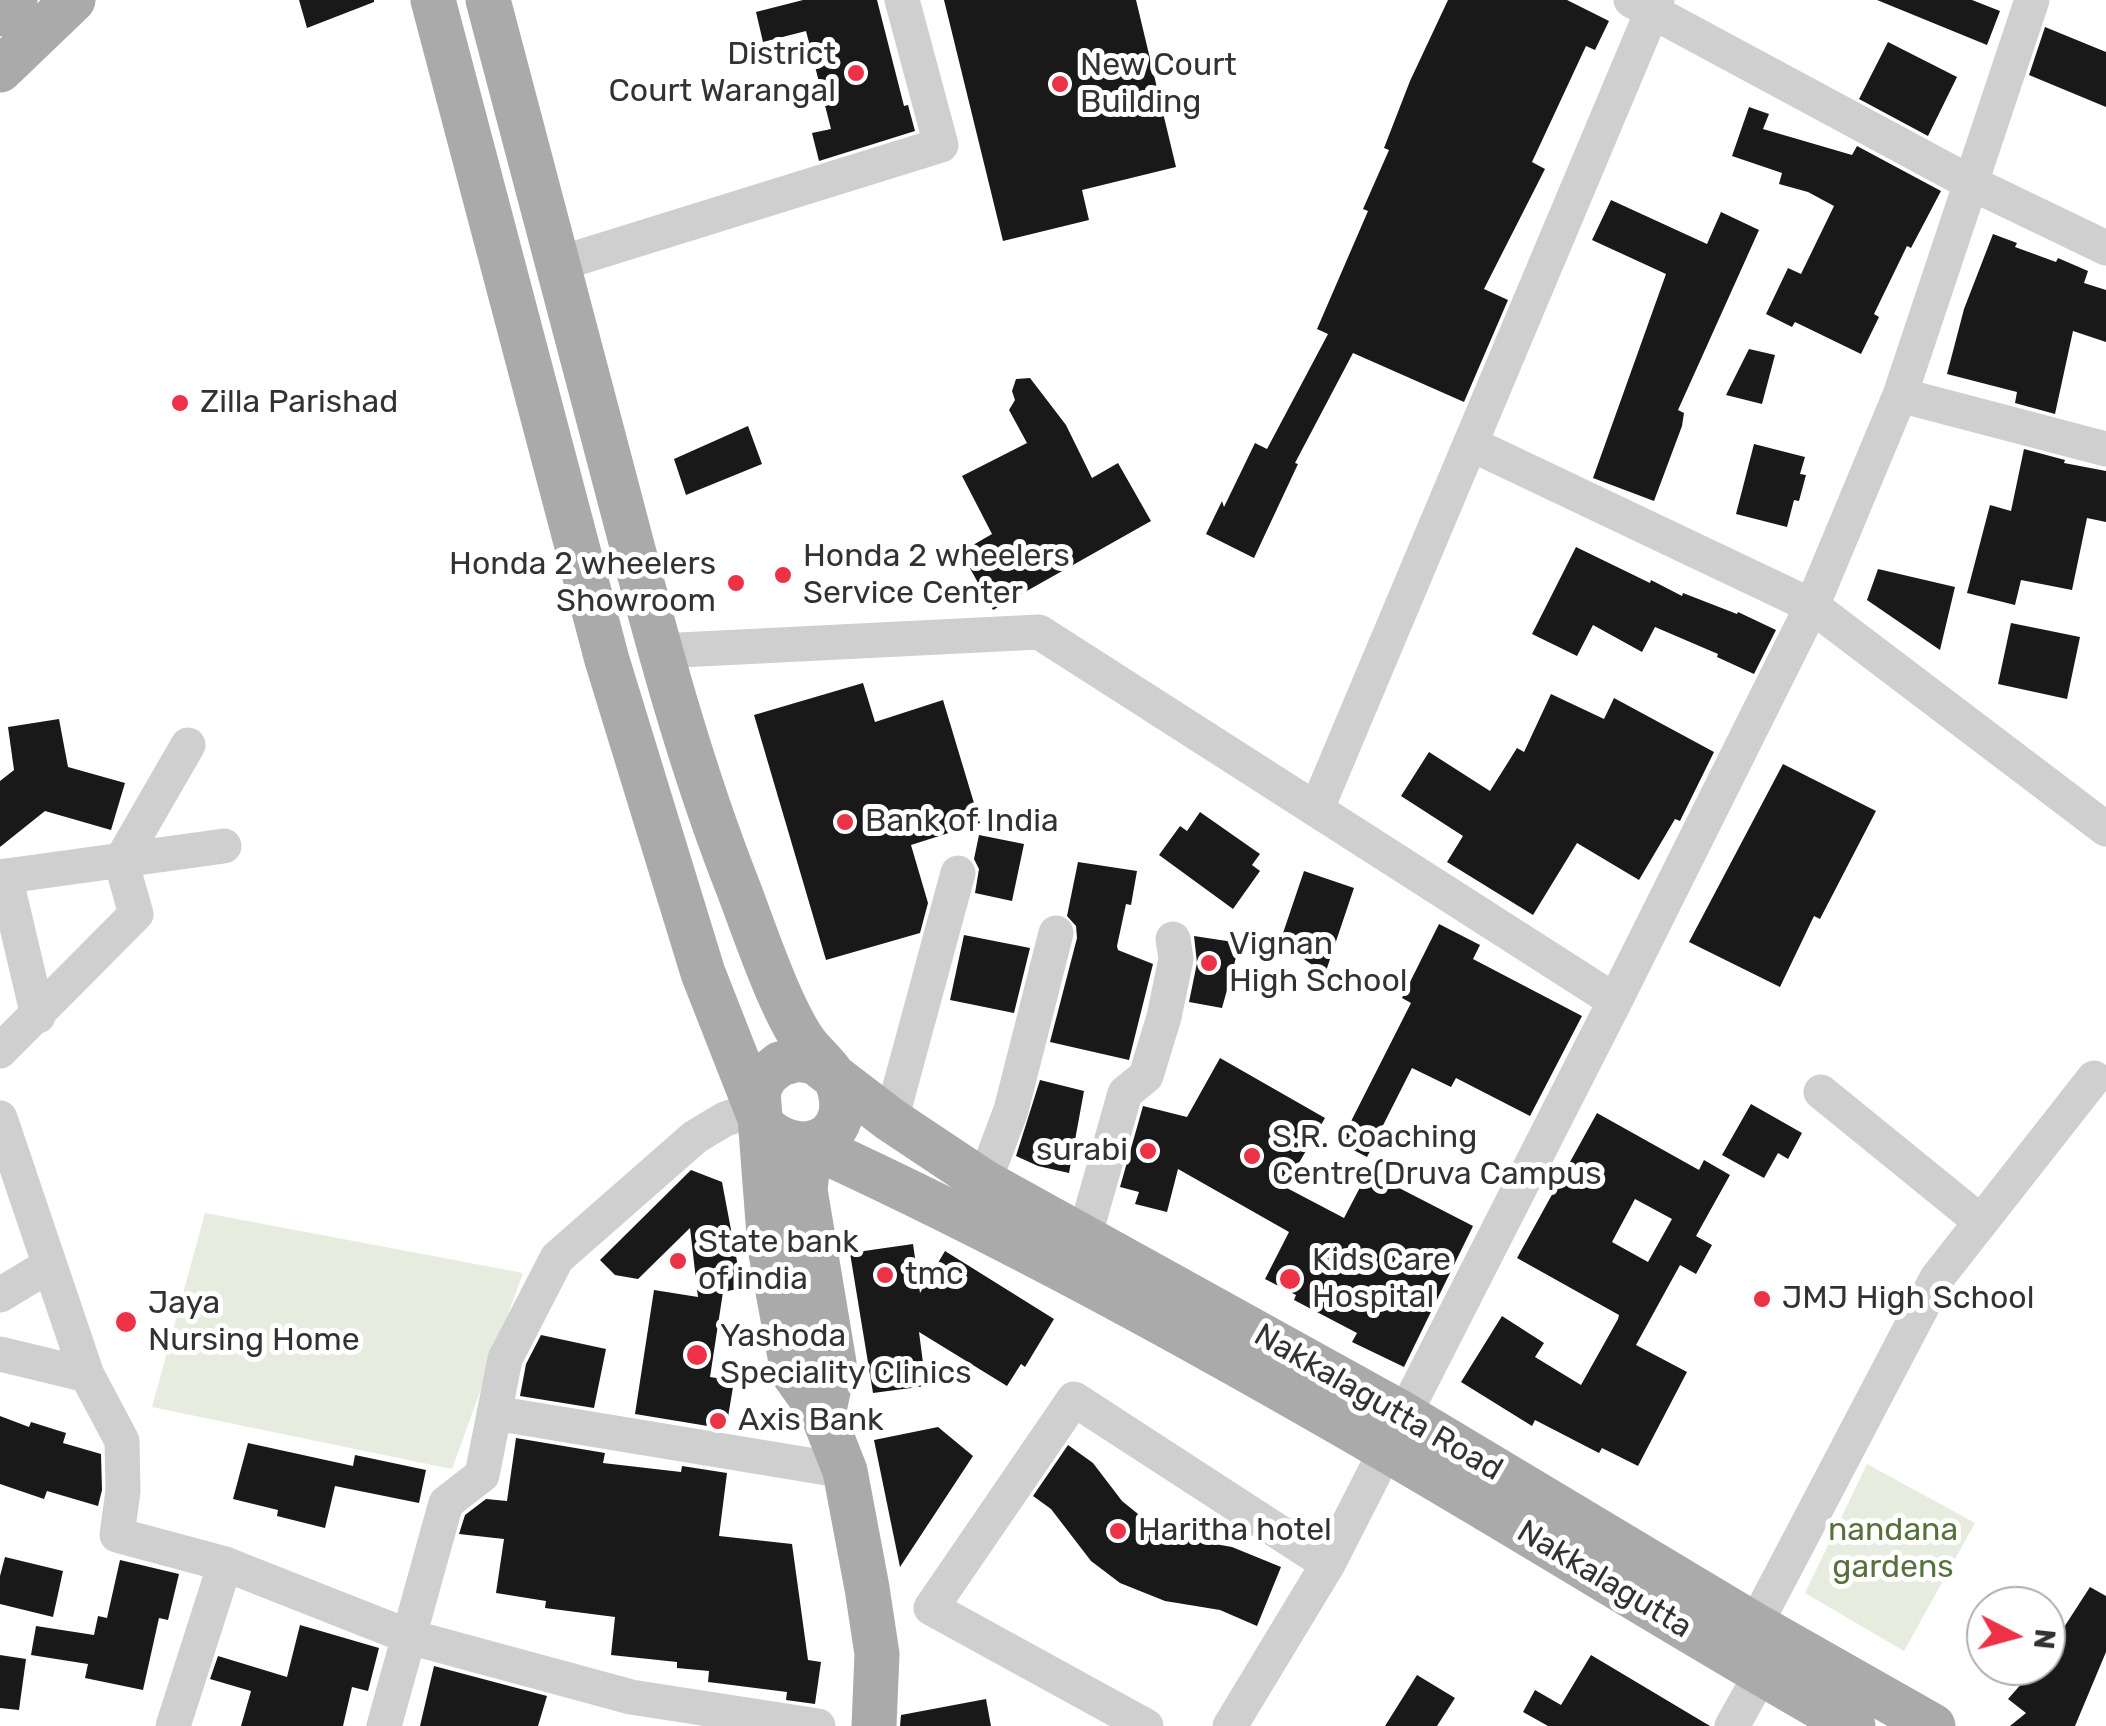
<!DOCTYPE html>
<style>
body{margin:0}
#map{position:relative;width:2106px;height:1726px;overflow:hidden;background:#fff;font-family:Rubik,sans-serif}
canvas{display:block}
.north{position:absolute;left:1966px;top:1586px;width:100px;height:100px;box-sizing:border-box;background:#fff;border:2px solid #adadad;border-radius:50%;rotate:96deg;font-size:28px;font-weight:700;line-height:40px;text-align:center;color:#323232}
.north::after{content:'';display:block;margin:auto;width:35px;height:45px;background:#ed3146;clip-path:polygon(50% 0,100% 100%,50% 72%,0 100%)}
</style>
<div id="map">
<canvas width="2106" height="1726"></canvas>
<div class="north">N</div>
</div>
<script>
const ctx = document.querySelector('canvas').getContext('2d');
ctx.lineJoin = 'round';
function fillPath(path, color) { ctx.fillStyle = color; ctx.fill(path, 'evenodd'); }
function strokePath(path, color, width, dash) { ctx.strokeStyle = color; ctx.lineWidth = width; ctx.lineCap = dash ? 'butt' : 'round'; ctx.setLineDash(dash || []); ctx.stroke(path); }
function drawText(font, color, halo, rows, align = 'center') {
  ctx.font = font + ' Rubik,sans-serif'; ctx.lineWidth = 10; ctx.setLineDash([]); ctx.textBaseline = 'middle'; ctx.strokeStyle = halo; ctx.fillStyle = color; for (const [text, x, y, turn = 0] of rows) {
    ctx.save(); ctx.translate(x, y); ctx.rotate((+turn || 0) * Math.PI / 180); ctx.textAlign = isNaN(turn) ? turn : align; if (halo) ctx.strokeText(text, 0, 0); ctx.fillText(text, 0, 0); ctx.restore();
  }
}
const green = new Path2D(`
 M205,1213L523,1273L452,1469L152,1407Z
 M1867,1464L1975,1523L1904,1651L1805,1593Z`);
const building = new Path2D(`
 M299,0H374V2L307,28Z
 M803,0H877L904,106L908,105L915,131L819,161L812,133L831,129L806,31L763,42L756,12Z
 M944,0H1136L1176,167L1082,190L1089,220L1003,241Z
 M1448,0H1567L1609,21L1595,50L1586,46L1532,162L1545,169L1484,289L1508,300L1464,402L1353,353L1295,463L1298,464L1254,558L1206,534L1222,501L1224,507L1255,443L1267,449L1328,334L1317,329L1368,211L1363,209L1389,150L1384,148L1410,81Z
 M1877,0H1972L2000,11L1987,45Z
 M2045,27L2106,52V107L2029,75Z
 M1888,42L1957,77L1928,136L1859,99Z
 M1749,107L1769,114L1763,129L1852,155L1857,146L1941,191L1911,248L1907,246L1874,314L1879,317L1861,354L1795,322L1792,327L1766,314L1788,268L1801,274L1834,206L1808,192L1779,184L1782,173L1732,156Z
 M1611,200L1707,244L1721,212L1759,230L1678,410L1684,413L1682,426L1654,501L1593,478L1666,274L1592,240Z
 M1993,234L2017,243L2015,247L2056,262L2058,258L2088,271L2084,283L2106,290V342L2073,331L2055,414L2015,403L2017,392L1947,374L1964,309Z
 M1749,349L1775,355L1762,404L1726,395Z
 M1030,378L1066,425L1092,478L1118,463L1151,521L993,610L961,552L992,534L962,476L1027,443L1009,410L1015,400L1012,391L1016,379Z
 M748,426L762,464L686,495L674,459Z
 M1754,444L1805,457L1800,474L1806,475L1799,501L1794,500L1787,527L1736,514Z
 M2024,449L2065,460L2064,463L2106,471V522L2087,518L2072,590L2021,580L2015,605L1967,593L1990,505L2011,511Z
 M1576,547L1650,583L1651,580L1682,596L1683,593L1737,614L1738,612L1776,630L1754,674L1717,657L1718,654L1655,627L1642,652L1593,625L1577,656L1532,634Z
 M1878,569L1955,587L1940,650L1867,600Z
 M2011,623L2080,637L2067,699L1998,684Z
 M863,683L875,722L943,700L980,823L911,845L928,903L920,933L826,960L754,715Z
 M1551,694L1604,719L1614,698L1714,752L1680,821L1675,819L1639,880L1577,843L1533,915L1447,862L1463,836L1401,796L1429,752L1490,791L1517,748L1524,752Z
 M59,719L68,767L125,783L111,830L45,811L0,847V781L14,770L8,727Z
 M1783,764L1876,811L1820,919L1814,916L1780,987L1689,942Z
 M1200,812L1260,854L1252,865L1260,871L1233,909L1159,855L1180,826L1187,831Z
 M979,835L1024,844L1012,901L975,893L979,869L974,859Z
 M1078,862L1137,871L1131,905L1126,904L1117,946L1118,950L1153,964L1129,1060L1050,1042L1077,938L1076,926L1067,916Z
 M1304,871L1354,888L1325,974L1280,942Z
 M1439,924L1480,945L1473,959L1582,1016L1530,1116L1456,1078L1451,1087L1412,1068L1367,1157L1340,1143L1411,1003L1402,998Z
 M964,935L1030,948L1014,1013L950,1000Z
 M1194,936L1240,943L1222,1008L1189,1002L1197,963Z
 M1220,1058L1325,1118L1285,1187L1344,1218L1368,1172L1473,1226L1404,1367L1352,1342L1357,1333L1294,1300L1296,1295L1265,1279L1289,1232L1178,1169L1167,1212L1135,1204L1139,1192L1120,1187L1143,1106L1187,1117Z
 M1040,1080L1084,1091L1069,1173L1038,1166L1016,1156Z
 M1751,1104L1802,1133L1788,1159L1778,1153L1764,1178L1722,1155Z
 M1597,1113L1699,1170L1704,1160L1730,1175L1696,1236L1712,1245L1696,1274L1680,1265L1636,1345L1687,1372L1638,1466L1602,1448L1599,1453L1535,1420L1532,1426L1461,1382L1502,1316L1544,1343L1535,1357L1581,1385L1618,1319L1619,1315L1517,1258ZM1635,1199L1672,1219L1648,1262L1612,1242Z
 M691,1170L722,1182L742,1288L723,1292L710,1377L734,1381L726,1429L635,1414L654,1290L698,1297L690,1228L638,1279L615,1275L600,1260Z
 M913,1244L920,1293L945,1251L1054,1319L1025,1367L1021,1364L1007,1386L919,1332L926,1386L873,1393L850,1253Z
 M541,1335L606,1349L594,1408L520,1396L526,1364Z
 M0,1416L29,1427L31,1422L66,1433L63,1443L101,1454L102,1490L98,1506L47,1491L44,1499L0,1484Z
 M938,1427L973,1456L900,1567L874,1440Z
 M516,1438L605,1453L603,1463L681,1472L682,1466L727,1473L719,1536L792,1544L808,1660L821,1662L815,1704L786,1700L787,1692L708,1682L709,1671L677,1668V1662L611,1655L615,1617L545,1608L546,1601L496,1593L504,1539L459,1534L465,1515L486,1499L507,1501Z
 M248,1443L353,1466L355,1455L426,1470L419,1503L335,1486L325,1528L277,1516L278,1510L233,1499Z
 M1068,1445L1093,1463L1122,1501L1148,1522L1187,1539L1232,1547L1281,1567L1257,1626L1220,1610L1165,1601L1120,1583L1091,1561L1051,1509L1033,1496Z
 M5,1557L63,1571L53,1617L0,1604V1576Z
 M120,1560L179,1574L168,1620L159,1618L143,1690L85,1678L88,1664L31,1655L36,1626L94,1635L98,1616L107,1618Z
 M2090,1587L2106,1596V1652L2075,1726H2010L2026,1713L2008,1699L2037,1666H2046V1655Z
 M300,1625L379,1648L368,1691L352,1687L343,1726H241L251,1691L210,1679L218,1656L287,1677Z
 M0,1655L26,1659L19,1710L0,1708Z
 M1591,1655L1710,1726H1548L1523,1712L1535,1690L1561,1705Z
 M434,1666L547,1696L538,1726H420Z
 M1417,1675L1455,1698L1437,1726H1385Z
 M986,1699L991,1726H900L901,1715Z`);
const minor = new Path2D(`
 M1631,0L1969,182L2106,248
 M558,264L941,145L902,0
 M1900,395L2106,449
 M1471,444L1812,606L2106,829
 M660,651L1039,632L1615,1001
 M1317,808L1657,0
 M5,876L38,1016
 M0,877L224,846
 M0,1051L136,914L121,861L188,745
 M1821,1092L1981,1222
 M0,1118L87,1375L122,1441L123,1491L117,1535L225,1564L410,1637L631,1697L818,1726
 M891,1120L958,873
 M984,1182L1011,1110L1056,933
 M1084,1238L1125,1093L1146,1076L1164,1017L1176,959L1173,939
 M0,1295L48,1266
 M0,1354L87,1375
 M494,1413L845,1471
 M1755,1625L1937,1278L2094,1078
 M173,1726L225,1564
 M384,1726L446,1503L482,1475L505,1359L557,1258L695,1137L725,1119L757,1109
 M1146,1726L931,1608L1074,1399L1328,1564
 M1230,1726L1328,1564L1615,1001L1812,606L1900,395L2032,0
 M1732,1726L1773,1653`);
const major = new Path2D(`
 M433,0L607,660L703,973L763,1126C798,1161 852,1142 840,1091C837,1075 821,1061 810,1049C783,1017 755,932 739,890C684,751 648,606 610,462C570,308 529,154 488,0
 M0,14L15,0
 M0,70L73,0
 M810,1145C1007,1235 1197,1340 1385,1449C1542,1540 1695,1637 1853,1726
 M810,1145L805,1190L834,1363L823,1415
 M874,1726L877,1654L867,1588L845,1471L823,1415L793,1373L770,1248L758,1091L766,1075L780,1064L798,1059L815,1062L891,1120L984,1182L1403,1414L1755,1625L1933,1726`);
const markers = [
 [856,73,10,"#ed3146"],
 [1060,84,10,"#ed3146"],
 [180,403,10,"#ed3146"],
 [783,575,10,"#ed3146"],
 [736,583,10,"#ed3146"],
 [845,822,10,"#ed3146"],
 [1209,963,10,"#ed3146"],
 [1148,1151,10,"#ed3146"],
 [1252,1156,10,"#ed3146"],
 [678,1261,10,"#ed3146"],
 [885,1275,10,"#ed3146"],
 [1290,1279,12,"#ed3146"],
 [1762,1299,10,"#ed3146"],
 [126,1322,12,"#ed3146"],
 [697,1355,12,"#ed3146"],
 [718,1421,10,"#ed3146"],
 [1118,1531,10,"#ed3146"]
];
const poiNames = [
 ["District",836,55,"right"],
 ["Court Warangal",836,92,"right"],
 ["New Court",1080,66],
 ["Building",1080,103],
 ["Zilla Parishad",200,403],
 ["Honda 2 wheelers",803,557],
 ["Service Center",803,594],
 ["Honda 2 wheelers",716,565,"right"],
 ["Showroom",716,602,"right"],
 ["Bank of India",865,822],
 ["Vignan",1229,945],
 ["High School",1229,982],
 ["S.R. Coaching",1272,1138],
 ["Centre(Druva Campus",1272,1175],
 ["surabi",1128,1151,"right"],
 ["State bank",698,1243],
 ["of india",698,1280],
 ["Kids Care",1312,1261],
 ["Hospital",1312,1298],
 ["tmc",905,1275],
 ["JMJ High School",1782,1299],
 ["Jaya",148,1304],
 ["Nursing Home",148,1341],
 ["Yashoda",720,1337],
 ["Speciality Clinics",720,1374],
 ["Axis Bank",738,1421],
 ["Haritha hotel",1138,1531]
];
const streetNames = [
 ["Nakkalagutta Road",1378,1403,30],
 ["Nakkalagutta",1604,1580,31]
];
const parkNames = [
 ["nandana",1893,1531],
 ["gardens",1893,1568]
];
fillPath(green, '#e6ecde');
fillPath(building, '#191919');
strokePath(minor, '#cfcfcf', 35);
strokePath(major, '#aaa', 45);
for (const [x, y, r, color] of markers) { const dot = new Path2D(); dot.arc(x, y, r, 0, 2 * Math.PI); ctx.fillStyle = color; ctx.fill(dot); strokePath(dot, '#fff', 4); }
drawText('32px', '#323232', '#fff', poiNames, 'left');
drawText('32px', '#323232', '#fff', streetNames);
drawText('32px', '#57713d', '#fff', parkNames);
</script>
